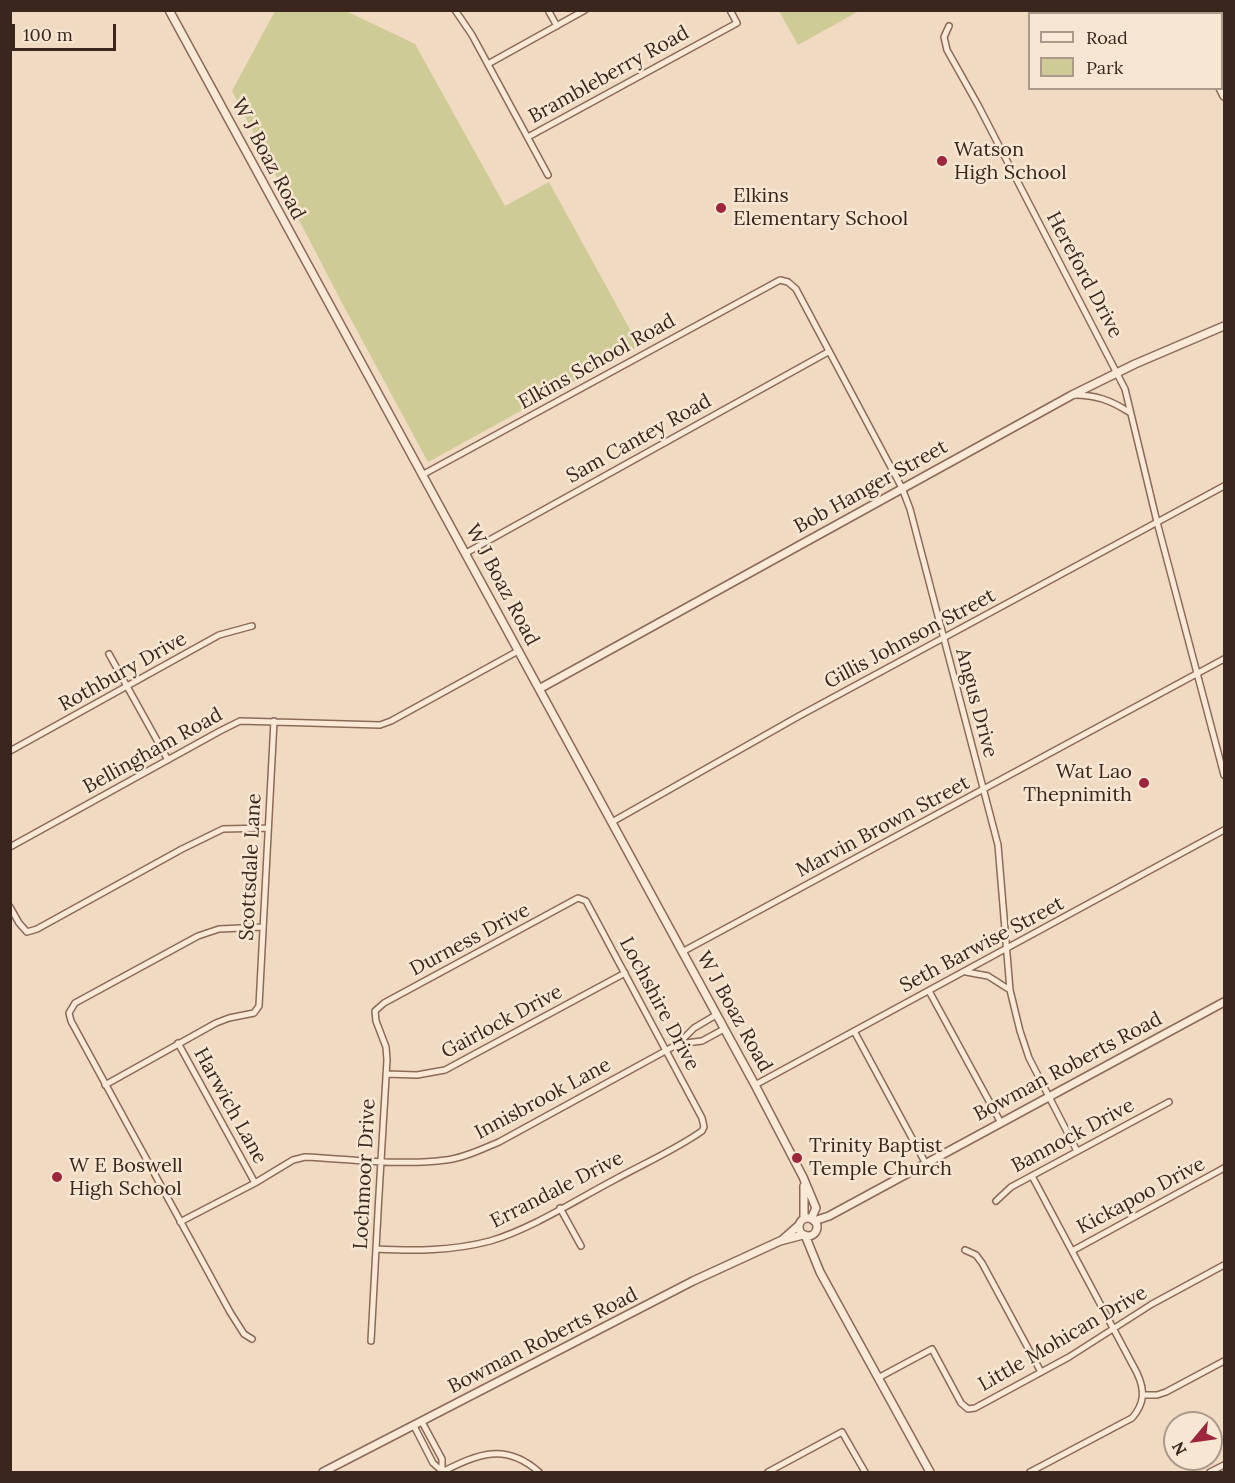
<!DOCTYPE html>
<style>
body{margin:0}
#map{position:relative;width:1235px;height:1483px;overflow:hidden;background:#f0dac2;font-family:Lora,serif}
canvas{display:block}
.frame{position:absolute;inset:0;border:12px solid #3a261d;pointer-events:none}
.legend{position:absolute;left:1028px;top:12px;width:195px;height:78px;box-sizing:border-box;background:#f7e6d2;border:2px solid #ab998a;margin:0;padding:8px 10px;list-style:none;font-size:18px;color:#3a261d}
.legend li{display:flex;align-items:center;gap:12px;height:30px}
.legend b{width:30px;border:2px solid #ab998a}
.north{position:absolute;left:1163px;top:1411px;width:60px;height:60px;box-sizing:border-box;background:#f7e6d2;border:2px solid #ab998a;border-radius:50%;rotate:241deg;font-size:16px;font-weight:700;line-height:24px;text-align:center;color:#3a261d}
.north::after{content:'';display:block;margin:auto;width:21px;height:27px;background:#9d263c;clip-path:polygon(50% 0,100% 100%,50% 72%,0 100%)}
.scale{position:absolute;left:12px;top:24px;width:104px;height:27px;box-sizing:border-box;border:3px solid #3a261d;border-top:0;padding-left:8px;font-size:18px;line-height:21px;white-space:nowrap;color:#3a261d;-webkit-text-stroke:4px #f7e6d2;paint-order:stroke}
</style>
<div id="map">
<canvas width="1235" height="1483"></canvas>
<div class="frame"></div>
<ul class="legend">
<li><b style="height:8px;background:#fae9d6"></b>Road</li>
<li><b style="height:16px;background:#cfcb96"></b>Park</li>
</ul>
<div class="north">N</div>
<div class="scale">100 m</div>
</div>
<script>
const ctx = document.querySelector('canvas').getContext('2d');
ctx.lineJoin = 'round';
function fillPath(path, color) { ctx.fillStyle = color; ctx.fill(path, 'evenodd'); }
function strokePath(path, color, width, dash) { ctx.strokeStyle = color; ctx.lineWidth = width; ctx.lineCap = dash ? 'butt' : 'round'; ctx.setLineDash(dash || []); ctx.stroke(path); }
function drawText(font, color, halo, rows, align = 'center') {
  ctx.font = font + ' Lora,serif'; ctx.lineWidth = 5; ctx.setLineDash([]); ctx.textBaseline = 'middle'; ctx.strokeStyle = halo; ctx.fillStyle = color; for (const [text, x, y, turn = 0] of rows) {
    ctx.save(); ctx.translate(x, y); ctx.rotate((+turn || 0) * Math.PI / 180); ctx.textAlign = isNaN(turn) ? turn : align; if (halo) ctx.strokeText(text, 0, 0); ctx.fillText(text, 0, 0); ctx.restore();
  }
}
const green = new Path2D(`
 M275,11H346L415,44L505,206L549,182L639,346L428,462L341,301L232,91Z
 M779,11H859L798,45Z`);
const minor = new Path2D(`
 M455,10L472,35L548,175
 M548,10L557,26
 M949,26L944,37L947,50L978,105L1125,389L1157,522L1224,775
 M488,64L585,10
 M528,137L737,23L730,10
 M1074,395C1096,395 1110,400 1129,412
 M422,475L780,280L788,282L796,289L902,488L910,509L998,845L1010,990L1020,1031L1029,1058L1077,1151
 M466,553L828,352
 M109,654L168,760
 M10,751L219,635L252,626
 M612,822L799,716L1224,486
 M10,847L220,731L240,721L380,725L391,721L518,651
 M10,907L19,923L27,932L37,929L182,849L223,829L268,828
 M682,952L1224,659
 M966,972L988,976L1010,990
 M929,991L1001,1123
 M854,1031L926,1164
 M178,1043L255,1183
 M678,1044L702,1041L724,1029
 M386,1074L417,1075L445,1070L625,973
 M105,1085L216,1023L229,1018L254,1013L259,1006L274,721
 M755,1085L1224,830
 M996,1201L1011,1187L1169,1102
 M560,1208L581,1246
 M180,1222L255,1183L293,1160L305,1157C348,1159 404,1166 446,1160C464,1158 482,1149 499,1142L678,1044L694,1028L716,1015
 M965,1250L976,1255L982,1263L1041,1372
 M1072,1251L1224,1168
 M252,1339L244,1334L230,1312L71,1021L69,1013L75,1003L198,936L219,929L263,927
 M371,1341C376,1247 381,1154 387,1060L386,1047L376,1021L375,1011L384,1003L578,898L586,901L702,1118L704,1127L702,1131C675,1150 643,1164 614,1180C576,1200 531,1229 490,1241C452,1251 415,1251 376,1249
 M878,1378L932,1349L961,1403L968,1409L975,1408L1069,1357L1152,1304L1224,1265
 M1143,1395H1157L1166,1392L1224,1361
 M414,1426L433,1463L442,1471V1459L422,1422
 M442,1472C478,1454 505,1442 539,1472
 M768,1472L842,1432L865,1472
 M1030,1472L1132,1418C1145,1403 1145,1390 1137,1373L1032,1176
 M1210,1472L1224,1465`);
const tertiary = new Path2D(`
 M169,10L755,1085L803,1177L816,1208L811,1219
 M1179,10L1181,14
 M1220,88L1224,96
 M539,689L1072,395L1135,364L1224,326
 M804,1186V1219
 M799 1227a9 9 0 1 1 18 0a9 9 0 1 1-18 0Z
 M814,1221L829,1216L1224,1002
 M805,1235L820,1272L930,1472
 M782,1240L799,1225
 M323,1472L693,1281L780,1241L803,1235`);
const markers = [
 [942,161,6,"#9d263c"],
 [721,208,6,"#9d263c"],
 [1144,783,6,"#9d263c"],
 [797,1158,6,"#9d263c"],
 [57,1177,6,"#9d263c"]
];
const streetNames = [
 ["Brambleberry Road",609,75,-29],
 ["W J Boaz Road",268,159,62],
 ["Hereford Drive",1084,275,62],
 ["Elkins School Road",597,362,-29],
 ["Sam Cantey Road",639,439,-29],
 ["Bob Hanger Street",871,487,-29],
 ["W J Boaz Road",502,585,62],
 ["Gillis Johnson Street",910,639,-28],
 ["Rothbury Drive",123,672,-29],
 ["Angus Drive",976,703,75],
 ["Bellingham Road",153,751,-29],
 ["Marvin Brown Street",883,827,-28],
 ["Scottsdale Lane",251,867,-87],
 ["Durness Drive",470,940,-28],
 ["Seth Barwise Street",982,945,-28],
 ["Lochshire Drive",659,1004,62],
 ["W J Boaz Road",734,1012,61],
 ["Gairlock Drive",502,1022,-28],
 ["Bowman Roberts Road",1068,1067,-28],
 ["Innisbrook Lane",543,1099,-28],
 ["Harwich Lane",230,1106,61],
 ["Bannock Drive",1073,1136,-28],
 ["Lochmoor Drive",365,1174,-87],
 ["Errandale Drive",557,1190,-27],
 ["Kickapoo Drive",1141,1196,-28],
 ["Little Mohican Drive",1063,1339,-30],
 ["Bowman Roberts Road",543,1341,-27]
];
const poiNames = [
 ["Watson",954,150],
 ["High School",954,173],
 ["Elkins",733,196],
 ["Elementary School",733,219],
 ["Wat Lao",1132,772,"right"],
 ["Thepnimith",1132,795,"right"],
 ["Trinity Baptist",809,1146],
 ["Temple Church",809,1169],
 ["W E Boswell",69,1166],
 ["High School",69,1189]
];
fillPath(green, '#cfcb96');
strokePath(minor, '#8b6a58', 8);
strokePath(tertiary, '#8b6a58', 10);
strokePath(minor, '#fae9d6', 5);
strokePath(tertiary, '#fae9d6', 7);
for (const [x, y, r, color] of markers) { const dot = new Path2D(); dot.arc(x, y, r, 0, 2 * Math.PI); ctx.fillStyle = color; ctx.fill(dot); strokePath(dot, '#f7e6d2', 2); }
drawText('20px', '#3a261d', '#f7e6d2', streetNames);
drawText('20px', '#3a261d', '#f7e6d2', poiNames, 'left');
</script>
